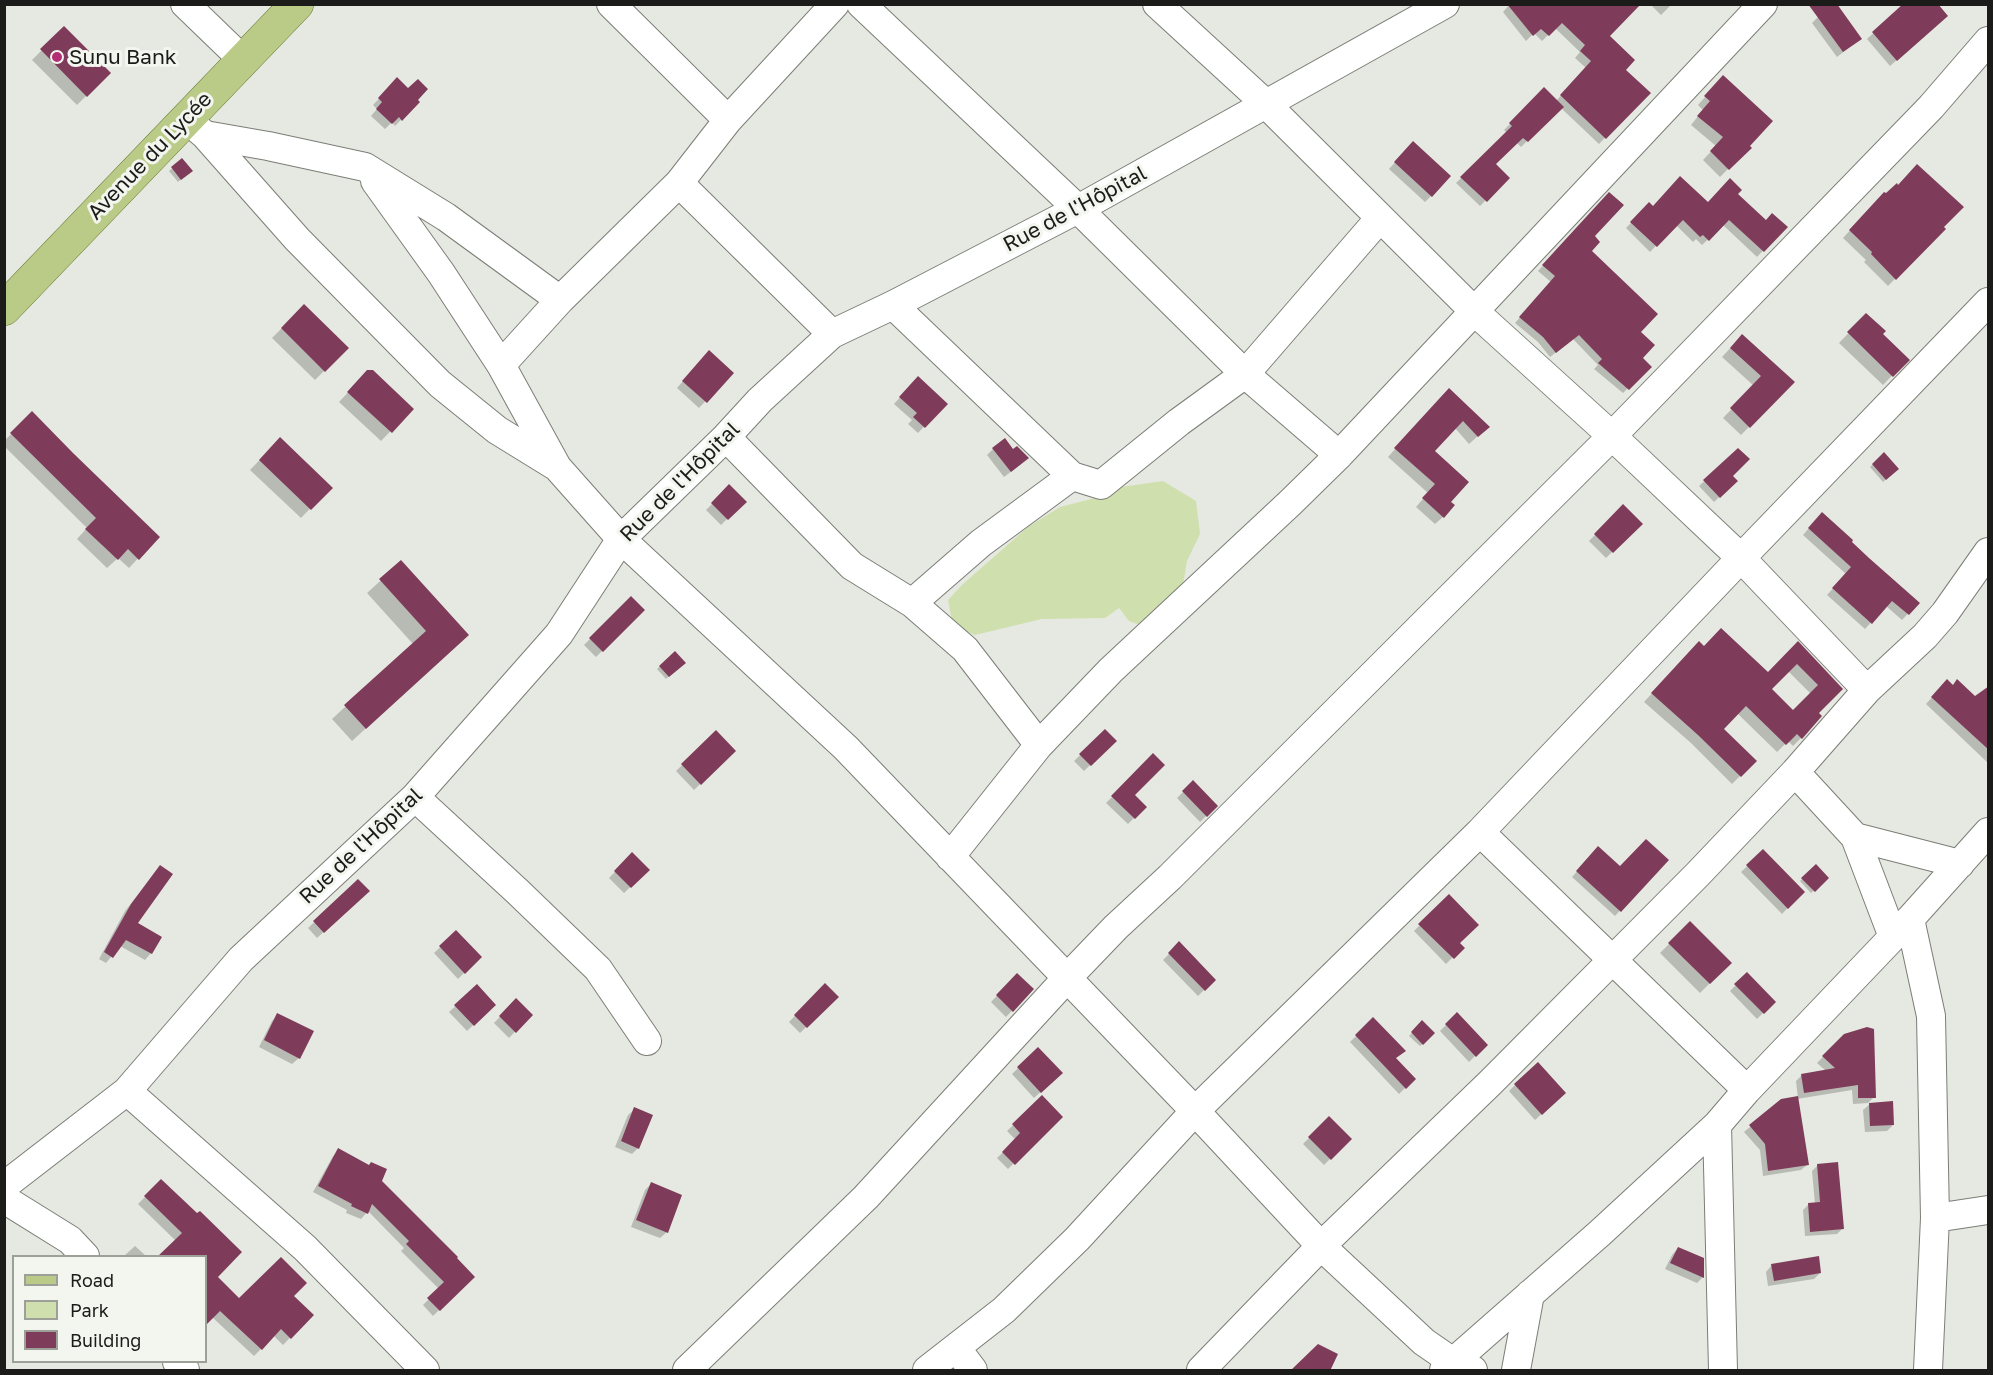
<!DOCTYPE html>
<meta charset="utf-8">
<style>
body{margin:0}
#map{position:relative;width:1993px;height:1375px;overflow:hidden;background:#e6e9e1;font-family:"Golos Text",sans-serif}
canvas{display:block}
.frame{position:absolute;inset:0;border:6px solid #1b1c19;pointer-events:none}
.legend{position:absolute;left:12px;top:1255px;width:195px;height:108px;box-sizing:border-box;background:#f3f6ee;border:2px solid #9d9f99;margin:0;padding:8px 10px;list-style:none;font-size:18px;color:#1b1c19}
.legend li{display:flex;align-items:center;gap:12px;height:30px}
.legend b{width:30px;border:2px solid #9d9f99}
</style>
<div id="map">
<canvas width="1993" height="1375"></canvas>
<div class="frame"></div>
<ul class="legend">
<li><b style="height:8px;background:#bacb87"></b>Road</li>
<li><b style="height:16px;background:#cfdfae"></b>Park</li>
<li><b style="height:16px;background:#7f3b5a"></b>Building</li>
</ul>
</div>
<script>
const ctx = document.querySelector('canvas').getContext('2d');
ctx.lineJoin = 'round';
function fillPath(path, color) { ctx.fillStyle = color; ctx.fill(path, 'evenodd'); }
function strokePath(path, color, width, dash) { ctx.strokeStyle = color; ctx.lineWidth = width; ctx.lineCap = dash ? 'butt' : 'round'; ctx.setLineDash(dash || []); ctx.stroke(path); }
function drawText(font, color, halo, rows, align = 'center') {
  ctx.font = font + ' "Golos Text",sans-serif'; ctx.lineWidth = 6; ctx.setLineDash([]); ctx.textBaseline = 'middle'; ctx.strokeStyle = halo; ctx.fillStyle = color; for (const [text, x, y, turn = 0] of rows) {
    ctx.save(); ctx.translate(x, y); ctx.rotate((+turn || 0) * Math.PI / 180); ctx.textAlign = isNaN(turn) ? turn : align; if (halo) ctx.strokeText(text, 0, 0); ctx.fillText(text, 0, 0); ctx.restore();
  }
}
const green = new Path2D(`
 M1163,481L1196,501L1200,534L1187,561L1183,585L1143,626L1129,621L1119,608L1105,618L1042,619L975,635L953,626L948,600L963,584L1028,527L1060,507L1091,499L1114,488Z`);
const shadow = new Path2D(`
 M1510,4L1608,36L1623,70L1648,93L1599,144L1561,108L1521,147L1517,143L1494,165L1508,178L1480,206L1456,183L1507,133L1504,130L1544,90L1556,101L1586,68L1575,58L1580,52L1555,28L1542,41L1534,33L1526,41L1503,12Z
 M1650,4H1672L1661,15Z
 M1900,4H1936L1940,22L1890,66L1867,39L1902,7Z
 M1818,17L1860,39L1837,57L1812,23Z
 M64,28L109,73L77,105L32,60Z
 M397,80L418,102L395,126L392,122L385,129L371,116L377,109L373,105Z
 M1715,86L1749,148L1720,177L1703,160L1716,146L1691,125L1703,110L1698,105Z
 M1407,149L1431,196L1425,202L1389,169Z
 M182,160L191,171L178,182L169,171Z
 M1609,194L1593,236L1590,251L1641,358L1650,367L1623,393L1594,369L1598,365L1573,339L1550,357L1538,342L1515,323L1551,282L1538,271Z
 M1736,194L1766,222L1785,227L1757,257L1723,225L1702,245L1696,239L1693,242L1676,225L1650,252L1626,228L1649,204L1653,208L1708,204Z
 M1877,201L1944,229L1888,286L1864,262L1866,260L1843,238Z
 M304,306L347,348L315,380L272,338Z
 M1866,315L1881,334L1907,360L1883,385L1839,343Z
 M1734,344L1793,382L1741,435L1723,418L1754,386L1722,357Z
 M703,358L732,373L699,408L677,388Z
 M358,382L412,409L381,441L339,402Z
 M912,384L945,404L918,433L908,424L912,420L894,404Z
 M1441,398L1480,434L1469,444L1455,428L1433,451L1449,502L1443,517L1435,524L1416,507L1428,493L1388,457Z
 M32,414L158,537L129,568L118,558L107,568L77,539L87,528L4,446V441Z
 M280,439L330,488L301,518L250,470Z
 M993,449L1013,451L1021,464L1004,477L987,455Z
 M1738,450L1731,476L1736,481L1714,502L1699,486Z
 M1884,454L1897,469L1883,482L1870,467Z
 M729,487L744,502L721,525L706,510Z
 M1623,506L1640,524L1606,558L1589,541Z
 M1816,520L1850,542L1918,603L1902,620L1886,606L1865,629L1827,595L1846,574L1803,535Z
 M401,562L454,648L352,741L332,719L413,644L367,593Z
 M631,598L643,610L596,657L584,645Z
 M1798,643L1841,689L1817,713L1801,738L1793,746L1788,741L1777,752L1737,713L1722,729L1755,761L1732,784L1691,743L1644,702L1691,651L1704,648L1767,674ZM1788,671L1811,694L1793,712L1770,689Z
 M675,653L684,663L666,679L657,669Z
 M1947,681L1988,712V763L1926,704Z
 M1105,731L1115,741L1084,771L1074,761Z
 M716,732L734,751L694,790L676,771Z
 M1153,756L1133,795L1145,807L1128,824L1106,803Z
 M1193,782L1216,806L1200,822L1177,798Z
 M1598,848L1620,868L1667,860L1615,916L1572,877Z
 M1763,851L1803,892L1782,914L1741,872Z
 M632,854L648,870L624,893L609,878Z
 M1816,866L1827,878L1811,893L1800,881Z
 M160,867L135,924L160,937L151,953L145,960L120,946L106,963L99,959L125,911Z
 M358,881L368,891L317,938L308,928Z
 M1449,896L1458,943L1462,948L1446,964L1414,931Z
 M1690,923L1730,963L1700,993L1660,953Z
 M456,932L480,957L458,979L434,953Z
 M1179,944L1214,980L1198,996L1163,960Z
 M1747,974L1774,1002L1757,1019L1730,991Z
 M1017,975L1032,989L1006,1017L991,1002Z
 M825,985L837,997L800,1033L789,1022Z
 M477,986L494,1005L467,1031L449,1012Z
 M516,1000L531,1015L509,1038L494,1023Z
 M1457,1014L1486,1045L1469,1062L1440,1031Z
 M278,1015L299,1058L292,1064L259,1047L272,1021Z
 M1373,1019L1394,1059L1414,1079L1399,1094L1350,1042Z
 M1422,1022L1433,1033L1420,1046L1409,1036Z
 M1844,1035L1874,1097L1868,1103L1853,1104L1852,1090L1797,1099L1807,1165L1801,1170L1763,1176L1760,1150L1744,1132L1782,1100L1798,1098L1796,1081L1802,1075L1826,1071L1817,1063Z
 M1038,1049L1061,1073L1034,1098L1012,1074Z
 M1515,1085L1558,1099L1535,1120L1509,1091Z
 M1042,1097L1061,1117L1008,1169L997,1158L1016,1140L1007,1131Z
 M1870,1104L1893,1125L1887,1131L1865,1132L1863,1110Z
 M635,1109L638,1148L632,1154L615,1147L628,1115Z
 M1329,1118L1350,1139L1324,1165L1303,1144Z
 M339,1150L380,1182L473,1277L433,1316L423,1305L439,1289L401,1251L404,1248L368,1211L361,1219L346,1213L347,1210L313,1192L333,1156Z
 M1818,1165L1842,1229L1837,1234L1805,1236L1803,1210L1808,1205L1815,1204L1812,1171Z
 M161,1181L197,1215L216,1277L239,1300L292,1296L312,1315L283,1345L274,1336L254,1356L212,1317L206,1323V1256L176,1241L138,1204Z
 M651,1184L667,1232L660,1238L631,1227L645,1190Z
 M135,1246L146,1256H124Z
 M1678,1248L1702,1259L1703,1277L1697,1283L1665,1269L1672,1255Z
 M1772,1265L1820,1273L1814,1279L1768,1286L1766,1272Z`);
const building = new Path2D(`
 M1507,4H1641L1610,36L1635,60L1626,70L1651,93L1606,139L1560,95L1591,61L1580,51L1585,45L1562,23L1549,36L1541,29L1533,36Z
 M1808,4H1837L1862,39L1843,52Z
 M1903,4H1938L1948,16L1897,61L1872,32Z
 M64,26L111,73L87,97L40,49Z
 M1723,75L1773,121L1750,146L1752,148L1729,170L1710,151L1723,137L1697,116L1710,101L1704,96Z
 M397,77L408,88L418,79L428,89L418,100L420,102L402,121L399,117L392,124L376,109L382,102L378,98Z
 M1544,87L1564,107L1528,142L1523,138L1496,164L1510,178L1487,202L1460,177L1512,126L1509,123Z
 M1413,141L1451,176L1432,197L1394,162Z
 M182,158L193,171L181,180L171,167Z
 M1917,164L1964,207L1944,227L1946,229L1896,280L1871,254L1872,252L1849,230L1884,192L1886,193L1897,183L1898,185Z
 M1680,176L1708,202L1730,178L1742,190L1738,194L1766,220L1772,213L1788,227L1764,252L1729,220L1709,241L1703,235L1700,237L1683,220L1657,247L1630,222L1649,202L1653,206Z
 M1609,192L1624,205L1595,236L1600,242L1592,251L1658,314L1641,332L1655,345L1643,358L1652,367L1629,390L1598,363L1602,359L1579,335L1556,353L1543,337L1519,317L1555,276L1542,265Z
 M304,304L349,348L325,372L281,328Z
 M1866,313L1886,331L1883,334L1910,360L1893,377L1847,332Z
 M1742,334L1795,382L1750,428L1730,408L1761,376L1730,348Z
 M709,350L734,373L707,403L682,381Z
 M367,370H373L414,409L392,433L347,392Z
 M918,376L948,404L925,428L913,417L917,413L899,397Z
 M1449,388L1490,427L1478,437L1463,421L1435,451L1469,482L1451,502L1455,505L1444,518L1422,498L1435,484L1394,448Z
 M32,411L73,453L160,537L139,560L128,549L118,560L85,529L96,518L10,433Z
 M280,437L333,488L311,510L259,460Z
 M1005,438L1013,449L1017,446L1029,458L1011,472L992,448Z
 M1738,448L1750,459L1733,476L1738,481L1720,498L1703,480Z
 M1884,452L1899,469L1886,480L1872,464Z
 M729,484L747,502L728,520L711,503Z
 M1623,504L1643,524L1613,553L1594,534Z
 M1822,512L1853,540L1852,542L1869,558L1920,603L1909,615L1892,601L1872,624L1832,588L1851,567L1808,528Z
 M401,560L469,635L366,729L344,705L426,631L379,579Z
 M631,596L645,610L603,652L589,638Z
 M1721,628L1768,672L1798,641L1843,689L1819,713L1822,716L1802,739L1797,734L1786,745L1746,706L1724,729L1757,761L1741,777L1698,735L1651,693L1699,641L1704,646ZM1797,664L1818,685L1793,710L1772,689Z
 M675,651L686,663L669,677L659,666Z
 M1947,679L1953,685L1957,679L1975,696L1989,686V750L1931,697Z
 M1105,729L1117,741L1091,766L1079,754Z
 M716,730L736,751L701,785L681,764Z
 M1153,753L1165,765L1135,795L1147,807L1135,819L1111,796Z
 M1193,780L1218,806L1207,817L1182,791Z
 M1646,839L1669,860L1621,912L1576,871L1598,846L1620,866Z
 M1763,849L1805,892L1788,909L1746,865Z
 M632,852L650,870L631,888L614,871Z
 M1816,864L1829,878L1815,892L1801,878Z
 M160,865L173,874L138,923L162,937L152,954L126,940L113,958L104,952L131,904Z
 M358,879L370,891L324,933L313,921Z
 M1449,894L1479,925L1460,943L1465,948L1454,959L1418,924Z
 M1690,921L1732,963L1710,984L1668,943Z
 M456,930L482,957L465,974L439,946Z
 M1179,941L1216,980L1205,991L1168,953Z
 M1747,972L1776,1002L1764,1014L1734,984Z
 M1017,973L1034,989L1013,1012L996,995Z
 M825,983L839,997L807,1028L794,1015Z
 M477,984L496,1005L474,1026L454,1005Z
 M516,998L533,1015L516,1033L499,1016Z
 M1457,1012L1488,1045L1476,1057L1445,1024Z
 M277,1013L314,1031L300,1059L264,1040Z
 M1373,1017L1406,1051L1396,1058L1416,1079L1406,1089L1355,1035Z
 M1422,1020L1435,1033L1423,1045L1411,1032Z
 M1867,1027L1874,1029L1876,1098H1858V1085L1804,1093L1801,1074L1835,1068L1822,1056L1844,1034Z
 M1038,1047L1063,1073L1041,1093L1017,1067Z
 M1538,1062L1566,1093L1542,1115L1514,1084Z
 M1042,1095L1063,1117L1015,1165L1002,1152L1020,1133L1012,1124Z
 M1798,1096L1809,1165L1768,1171L1765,1144L1749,1125L1781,1099Z
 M1893,1101L1894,1125L1870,1126L1869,1103Z
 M634,1107L653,1115L639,1149L621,1141Z
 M1329,1116L1352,1139L1331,1160L1308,1137Z
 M338,1148L369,1165L371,1162L387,1169L382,1181L458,1257L457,1258L475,1277L440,1311L427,1298L444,1282L406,1244L409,1241L372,1204L368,1214L351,1206L352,1204L318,1186Z
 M1838,1162L1844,1229L1810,1232L1808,1203L1820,1202L1817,1164Z
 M161,1179L197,1213L200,1211L242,1252L218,1277L239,1298L281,1257L307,1283L294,1296L314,1315L291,1339L281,1329L262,1350L220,1311L206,1325V1257H157L182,1233L144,1196Z
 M651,1182L682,1195L668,1233L636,1220Z
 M1678,1247L1704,1258V1278L1670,1263Z
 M1819,1256L1821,1273L1774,1281L1771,1264Z
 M1318,1344L1338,1354L1330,1371H1290Z`);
const minor = new Path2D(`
 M185,4L243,60
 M611,4L728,120
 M861,4L1078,209L1245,374L1339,455
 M1157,4L1266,104L1474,311L1612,436L1741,558L1867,690
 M187,120L205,135L297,239L440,384L497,430L557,467L621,539L846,748L1195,1111L1321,1246L1424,1342L1453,1362L1473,1370
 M205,135L268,146L365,167L446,217L560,300
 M375,181L441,273L501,365L556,465
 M679,183L832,334
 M893,305L1072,476
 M501,365L560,300L679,183L728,120L835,4
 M726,437L852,566L912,603L965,649L1039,745
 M912,603L981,543L1072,476L1101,485L1179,422L1245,374L1380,218
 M1795,772L1855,837L1893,937
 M415,797L517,891L598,969L647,1041
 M1480,832L1747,1090
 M1855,837L1960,864
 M950,857L1039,745L1111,670L1290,503L1339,455L1763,4
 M1910,919L1931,1016L1935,1218L1928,1370
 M127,1091L305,1248L425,1370
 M1717,1125L1723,1370
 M4,1186L127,1091L241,959L415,797L559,634L621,539L726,437L760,400L832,334L893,305L1078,209L1445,4
 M4,1199L70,1240L85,1256
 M1935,1218L1988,1210
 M957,1349L973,1370
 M177,1362L185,1370
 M687,1370L866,1197L1067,978L1116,927L1170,877L1612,436L1931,107L1988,41
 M927,1370L1004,1310L1077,1239L1195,1111L1480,832L1741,558L1988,302
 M1201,1370L1321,1246L1490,1083L1698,874L1795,772L1867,690L1925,636L1945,613L1988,552
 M1444,1370L1600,1233L1717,1125L1747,1090L1910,919L1988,832
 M1516,1370L1530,1294`);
const major = new Path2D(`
 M4,309L297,4`);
const markers = [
 [57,57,6,"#b22d73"]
];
const poiNames = [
 ["Sunu Bank",69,57]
];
const streetNames = [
 ["Avenue du Lycée",150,156,-46],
 ["Rue de l'Hôpital",1075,209,-28],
 ["Rue de l'Hôpital",680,482,-45],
 ["Rue de l'Hôpital",361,846,-43]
];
fillPath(green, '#cfdfae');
fillPath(shadow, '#0003');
fillPath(building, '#7f3b5a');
strokePath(minor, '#7b7e76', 30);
strokePath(major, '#64782c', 34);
strokePath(minor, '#fff', 28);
strokePath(major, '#bacb87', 33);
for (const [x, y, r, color] of markers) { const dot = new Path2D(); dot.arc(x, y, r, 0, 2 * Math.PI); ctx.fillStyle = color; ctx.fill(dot); strokePath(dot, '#f3f6ee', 2); }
drawText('21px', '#1b1c19', '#f3f6ee', poiNames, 'left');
drawText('21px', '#1b1c19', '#f3f6ee', streetNames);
</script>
